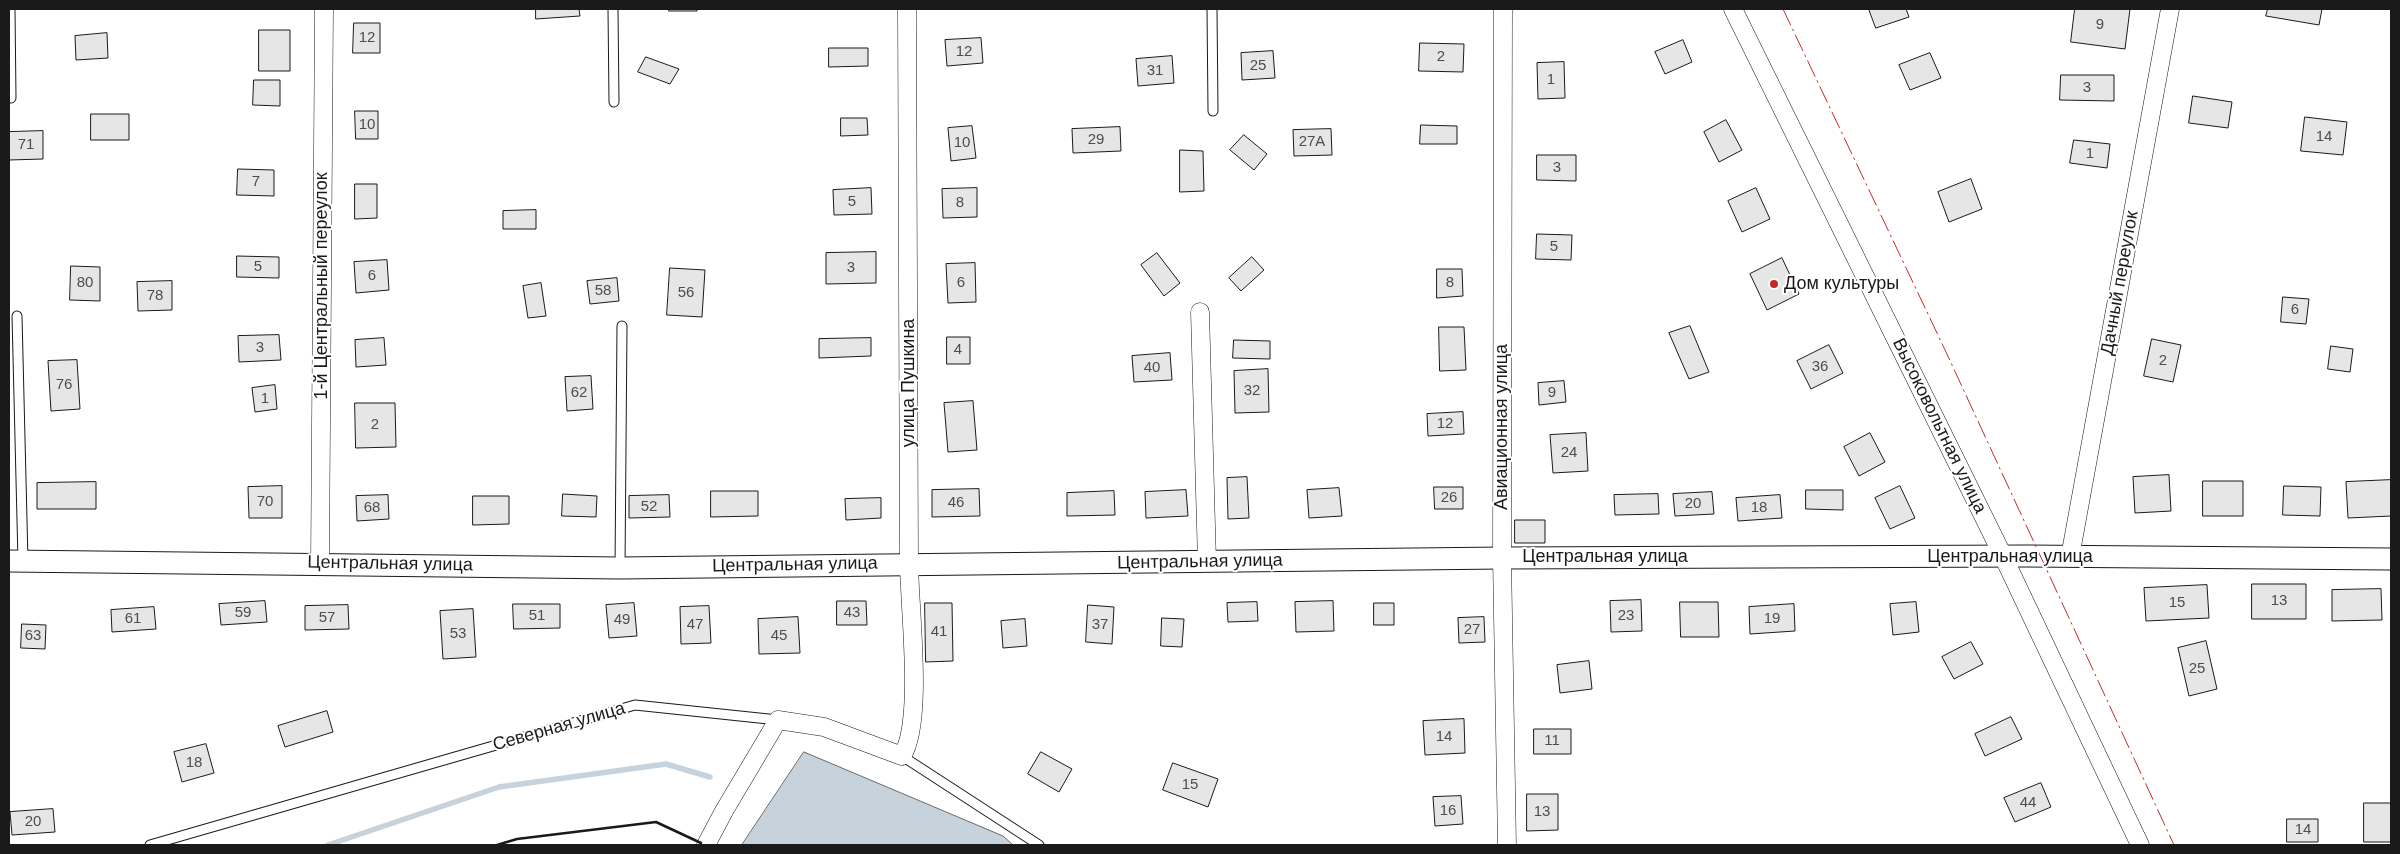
<!DOCTYPE html>
<meta charset="utf-8">
<style>
body{margin:0}
#map{position:relative;width:2400px;height:854px;overflow:hidden;background:#fff;font-family:Helvetica,sans-serif}
canvas{display:block}
.frame{position:absolute;inset:0;border:10px solid #1a1a1a;pointer-events:none}
</style>
<div id="map">
<canvas width="2400" height="854"></canvas>
<div class="frame"></div>
</div>
<script>
const ctx = document.querySelector('canvas').getContext('2d');
ctx.lineJoin = 'round';
function fillPath(path, color) { ctx.fillStyle = color; ctx.fill(path, 'evenodd'); }
function strokePath(path, color, width, dash) { ctx.strokeStyle = color; ctx.lineWidth = width; ctx.lineCap = dash ? 'butt' : 'round'; ctx.setLineDash(dash || []); ctx.stroke(path); }
function drawText(font, color, halo, rows, align = 'center') {
  ctx.font = font + ' Helvetica,sans-serif'; ctx.lineWidth = 4; ctx.setLineDash([]); ctx.textBaseline = 'middle'; ctx.strokeStyle = halo; ctx.fillStyle = color; for (const [text, x, y, turn = 0] of rows) {
    ctx.save(); ctx.translate(x, y); ctx.rotate((+turn || 0) * Math.PI / 180); ctx.textAlign = isNaN(turn) ? turn : align; if (halo) ctx.strokeText(text, 0, 0); ctx.fillText(text, 0, 0); ctx.restore();
  }
}
const water = new Path2D(`
 M804,752L1003,836L1013,845H742Z`);
const stream = new Path2D(`
 M328,845L499,787L666,764L710,777`);
const building = new Path2D(`
 M536,9H579L580,16L536,19Z
 M669,9H697V11H669Z
 M1869,9H1906L1909,17L1876,28Z
 M2075,9H2130L2125,49L2071,42Z
 M2268,9H2322L2319,25L2266,16Z
 M354,23H380V53H353Z
 M259,30H290V71H259Z
 M107,33L108,58L76,60L75,36Z
 M981,38L983,63L947,66L945,40Z
 M1683,40L1692,62L1665,74L1655,52Z
 M1420,43L1464,44L1463,72L1419,71Z
 M829,48H868V66L829,67Z
 M1273,51L1275,78L1242,80L1241,53Z
 M1930,53L1941,78L1910,90L1899,65Z
 M1172,56L1174,83L1138,86L1136,59Z
 M646,57L679,69L670,84L638,72Z
 M1564,62L1565,98L1538,99L1537,63Z
 M2061,75H2114V101L2060,100Z
 M254,80H280V106L253,105Z
 M2193,96L2232,102L2228,128L2189,123Z
 M355,111H378V139H356Z
 M91,114H129V140H91Z
 M2305,117L2347,122L2343,155L2301,151Z
 M841,118H867L868,135L841,136Z
 M1726,120L1742,150L1719,162L1704,132Z
 M1421,125L1457,126V144H1420Z
 M972,126L976,158L951,161L948,128Z
 M1120,127L1121,151L1073,153L1072,129Z
 M1331,129L1332,155L1294,156L1293,130Z
 M43,131V159L9,160V132Z
 M1244,135L1267,154L1254,170L1230,150Z
 M2074,140L2110,144L2107,168L2070,163Z
 M1180,150L1203,151L1204,191L1180,192Z
 M1537,155H1576V181L1537,180Z
 M238,169L274,170V196L237,195Z
 M1971,179L1982,209L1949,222L1938,192Z
 M355,184H377V218L355,219Z
 M871,188L872,214L834,215L833,190Z
 M977,188V217L943,218L942,189Z
 M1756,188L1770,219L1742,232L1728,201Z
 M536,210V229H503V211Z
 M1537,234L1572,235L1571,260L1536,259Z
 M876,252V283L826,284V253Z
 M1157,253L1180,283L1164,296L1141,265Z
 M237,256L279,257V278L237,277Z
 M1252,257L1264,270L1241,291L1229,278Z
 M1782,258L1799,294L1767,310L1750,274Z
 M387,260L389,290L356,293L354,262Z
 M975,263L976,302L948,303L946,264Z
 M71,266L100,267V301L70,300Z
 M670,268L705,270L702,317L667,315Z
 M1437,269H1462L1463,296L1437,298Z
 M617,278L619,301L590,304L587,281Z
 M172,281V310L138,311L137,282Z
 M541,283L546,316L528,318L523,286Z
 M2283,297L2309,299L2306,324L2281,322Z
 M1690,326L1709,372L1689,379L1669,333Z
 M1439,327H1464L1466,370L1440,371Z
 M279,335L281,360L239,362L238,336Z
 M947,337H970V364H947Z
 M384,338L386,365L356,367L355,340Z
 M871,338V356L819,358V339Z
 M2152,339L2181,345L2173,382L2144,376Z
 M1234,340L1270,341V359L1233,358Z
 M1829,345L1843,373L1811,389L1797,361Z
 M2331,346L2353,349L2350,372L2328,369Z
 M1170,353L1172,380L1134,382L1132,356Z
 M77,360L80,409L51,411L48,361Z
 M1268,369L1269,412L1235,413L1234,371Z
 M591,376L593,409L567,411L565,377Z
 M1564,381L1566,402L1539,405L1538,383Z
 M275,385L277,409L255,412L252,388Z
 M973,401L977,450L948,452L944,403Z
 M355,403H395L396,447L356,448Z
 M1463,412L1464,434L1428,436L1427,414Z
 M1586,433L1588,471L1553,473L1550,435Z
 M1870,433L1885,462L1859,476L1844,447Z
 M2169,475L2171,511L2135,513L2133,477Z
 M1247,477L1249,518L1228,519L1227,478Z
 M2391,480V516L2348,518L2346,482Z
 M2203,481H2243V516H2203Z
 M96,482V509H37V483Z
 M282,486V518H249L248,487Z
 M1900,486L1915,518L1890,529L1875,498Z
 M2284,486L2321,487L2320,516L2283,515Z
 M1434,487H1463V509H1435Z
 M1339,488L1342,516L1309,518L1307,490Z
 M979,489L980,516L932,517V490Z
 M1186,490L1188,516L1146,518L1145,492Z
 M1806,490H1843V510L1806,509Z
 M711,491H758V516L711,517Z
 M1114,491L1115,515L1067,516V493Z
 M1712,492L1714,514L1675,516L1673,494Z
 M563,494L597,496L596,517L562,516Z
 M1658,494L1659,514L1615,515L1614,495Z
 M388,495L389,519L357,521L356,496Z
 M669,495L670,517L629,518V496Z
 M1780,495L1782,518L1738,521L1736,498Z
 M473,496H509V524L473,525Z
 M881,498V518L846,520L845,499Z
 M1515,520H1545V543H1515Z
 M2252,584H2306V619H2252Z
 M2207,585L2209,618L2146,621L2144,588Z
 M2381,589L2382,620L2332,621V590Z
 M1641,600L1642,631L1611,632L1610,601Z
 M265,601L267,622L221,625L219,604Z
 M837,601H866L867,625H837Z
 M1333,601L1334,631L1296,632L1295,602Z
 M1257,602L1258,621L1228,622L1227,603Z
 M1680,602H1718L1719,637H1681Z
 M1916,602L1919,632L1893,635L1890,604Z
 M634,603L637,636L609,638L606,605Z
 M925,603H952L953,661L926,662Z
 M1374,603H1394V625H1374Z
 M513,604H560V628L514,629Z
 M1794,604L1795,631L1750,634L1749,607Z
 M348,605L349,629L305,630V606Z
 M1088,605L1114,607L1112,644L1086,642Z
 M709,606L711,643L681,644L680,607Z
 M154,607L156,629L112,632L111,610Z
 M473,609L476,657L443,659L440,611Z
 M798,617L800,653L759,654L758,619Z
 M1484,617L1485,642L1459,643L1458,618Z
 M1162,618L1184,619L1182,647L1161,646Z
 M1025,619L1027,646L1003,648L1001,621Z
 M22,624L46,625L45,649L21,648Z
 M2206,641L2217,689L2189,696L2178,648Z
 M1971,642L1983,664L1954,679L1942,657Z
 M1589,661L1592,689L1560,693L1557,665Z
 M327,711L333,732L285,747L278,726Z
 M2011,717L2022,739L1985,756L1975,734Z
 M1464,719L1465,753L1425,755L1423,721Z
 M1534,729H1571V754H1534Z
 M206,744L214,773L182,782L174,752Z
 M1041,752L1072,769L1059,792L1028,774Z
 M1173,763L1218,779L1208,807L1163,790Z
 M2041,783L2051,807L2015,822L2004,798Z
 M1527,794H1558V830L1527,831Z
 M1461,796L1463,824L1435,826L1433,797Z
 M2364,803H2391V842H2364Z
 M53,809L55,832L12,835L10,812Z
 M2287,819H2318V842H2287Z`);
const service = new Path2D(`
 M10,9L11,98
 M613,9L614,102
 M1212,9L1213,111
 M17,316L23,561
 M620,568L622,326
 M902,756L1039,845
 M150,845L635,705L778,720`);
const minor = new Path2D(`
 M1503,9L1502,558L1507,845
 M1733,9L2003,556L2140,845
 M1200,312L1207,562
 M2070,557L2170,9
 M320,563L324,9
 M706,845L724,811L778,720L824,727L902,756C924,722 909,606 909,561C908,377 908,193 907,9`);
const tertiary = new Path2D(`
 M9,561L620,568L1502,558L2027,556L2391,559`);
const wall = new Path2D(`
 M497,845L517,839L656,822L701,843`);
const power = new Path2D(`
 M1783,9L1946,352L2174,845`);
const markers = [
 [1774,284,5,"#c62828"]
];
const numberNames = [
 ["9",2100,25],
 ["12",367,38],
 ["12",964,52],
 ["2",1441,57],
 ["25",1258,66],
 ["31",1155,71],
 ["1",1551,80],
 ["3",2087,88],
 ["10",367,125],
 ["14",2324,137],
 ["29",1096,140],
 ["27А",1312,142],
 ["10",962,143],
 ["71",26,145],
 ["1",2090,154],
 ["3",1557,168],
 ["7",256,182],
 ["5",852,202],
 ["8",960,203],
 ["5",1554,247],
 ["5",258,267],
 ["3",851,268],
 ["6",372,276],
 ["80",85,283],
 ["6",961,283],
 ["8",1450,283],
 ["58",603,291],
 ["56",686,293],
 ["78",155,296],
 ["6",2295,310],
 ["3",260,348],
 ["4",958,350],
 ["2",2163,361],
 ["36",1820,367],
 ["40",1152,368],
 ["76",64,385],
 ["32",1252,391],
 ["62",579,393],
 ["9",1552,393],
 ["1",265,399],
 ["12",1445,424],
 ["2",375,425],
 ["24",1569,453],
 ["26",1449,498],
 ["70",265,502],
 ["46",956,503],
 ["20",1693,504],
 ["52",649,507],
 ["68",372,508],
 ["18",1759,508],
 ["13",2279,601],
 ["15",2177,603],
 ["59",243,613],
 ["43",852,613],
 ["51",537,616],
 ["23",1626,616],
 ["57",327,618],
 ["61",133,619],
 ["19",1772,619],
 ["49",622,620],
 ["47",695,625],
 ["37",1100,625],
 ["27",1472,630],
 ["41",939,632],
 ["53",458,634],
 ["63",33,636],
 ["45",779,636],
 ["25",2197,669],
 ["14",1444,737],
 ["11",1552,741],
 ["18",194,763],
 ["15",1190,785],
 ["44",2028,803],
 ["16",1448,811],
 ["13",1542,812],
 ["20",33,822],
 ["14",2303,830]
];
const streetNames = [
 ["Дачный переулок",2120,283,-80],
 ["1-й Центральный переулок",322,286,-90],
 ["улица Пушкина",909,383,-90],
 ["Высоковольтная улица",1939,426,64],
 ["Авиационная улица",1502,427,-90],
 ["Центральная улица",1605,557],
 ["Центральная улица",2010,557],
 ["Центральная улица",1200,562,-1],
 ["Центральная улица",390,564,1],
 ["Центральная улица",795,565,-1],
 ["Северная улица",559,727,-16]
];
const poiNames = [
 ["Дом культуры",1784,284]
];
fillPath(water, '#c6d2dc');
strokePath(water, '#6a6a6a', 1);
strokePath(stream, '#c6d2dc', 5.5);
fillPath(building, '#e6e6e6');
strokePath(building, '#1a1a1a', 1);
strokePath(service, '#1a1a1a', 11);
strokePath(minor, '#1a1a1a', 19);
strokePath(tertiary, '#1a1a1a', 23);
strokePath(service, '#fff', 9);
strokePath(minor, '#fff', 18);
strokePath(tertiary, '#fff', 21);
strokePath(wall, '#1a1a1a', 2.5);
strokePath(power, '#c62828', 1, [18, 4, 2.5, 4]);
for (const [x, y, r, color] of markers) { const dot = new Path2D(); dot.arc(x, y, r, 0, 2 * Math.PI); ctx.fillStyle = color; ctx.fill(dot); strokePath(dot, '#fff', 2); }
drawText('15px', '#4d4d4d', null, numberNames);
drawText('18px', '#1a1a1a', '#fff', streetNames);
drawText('18px', '#1a1a1a', '#fff', poiNames, 'left');
</script>
